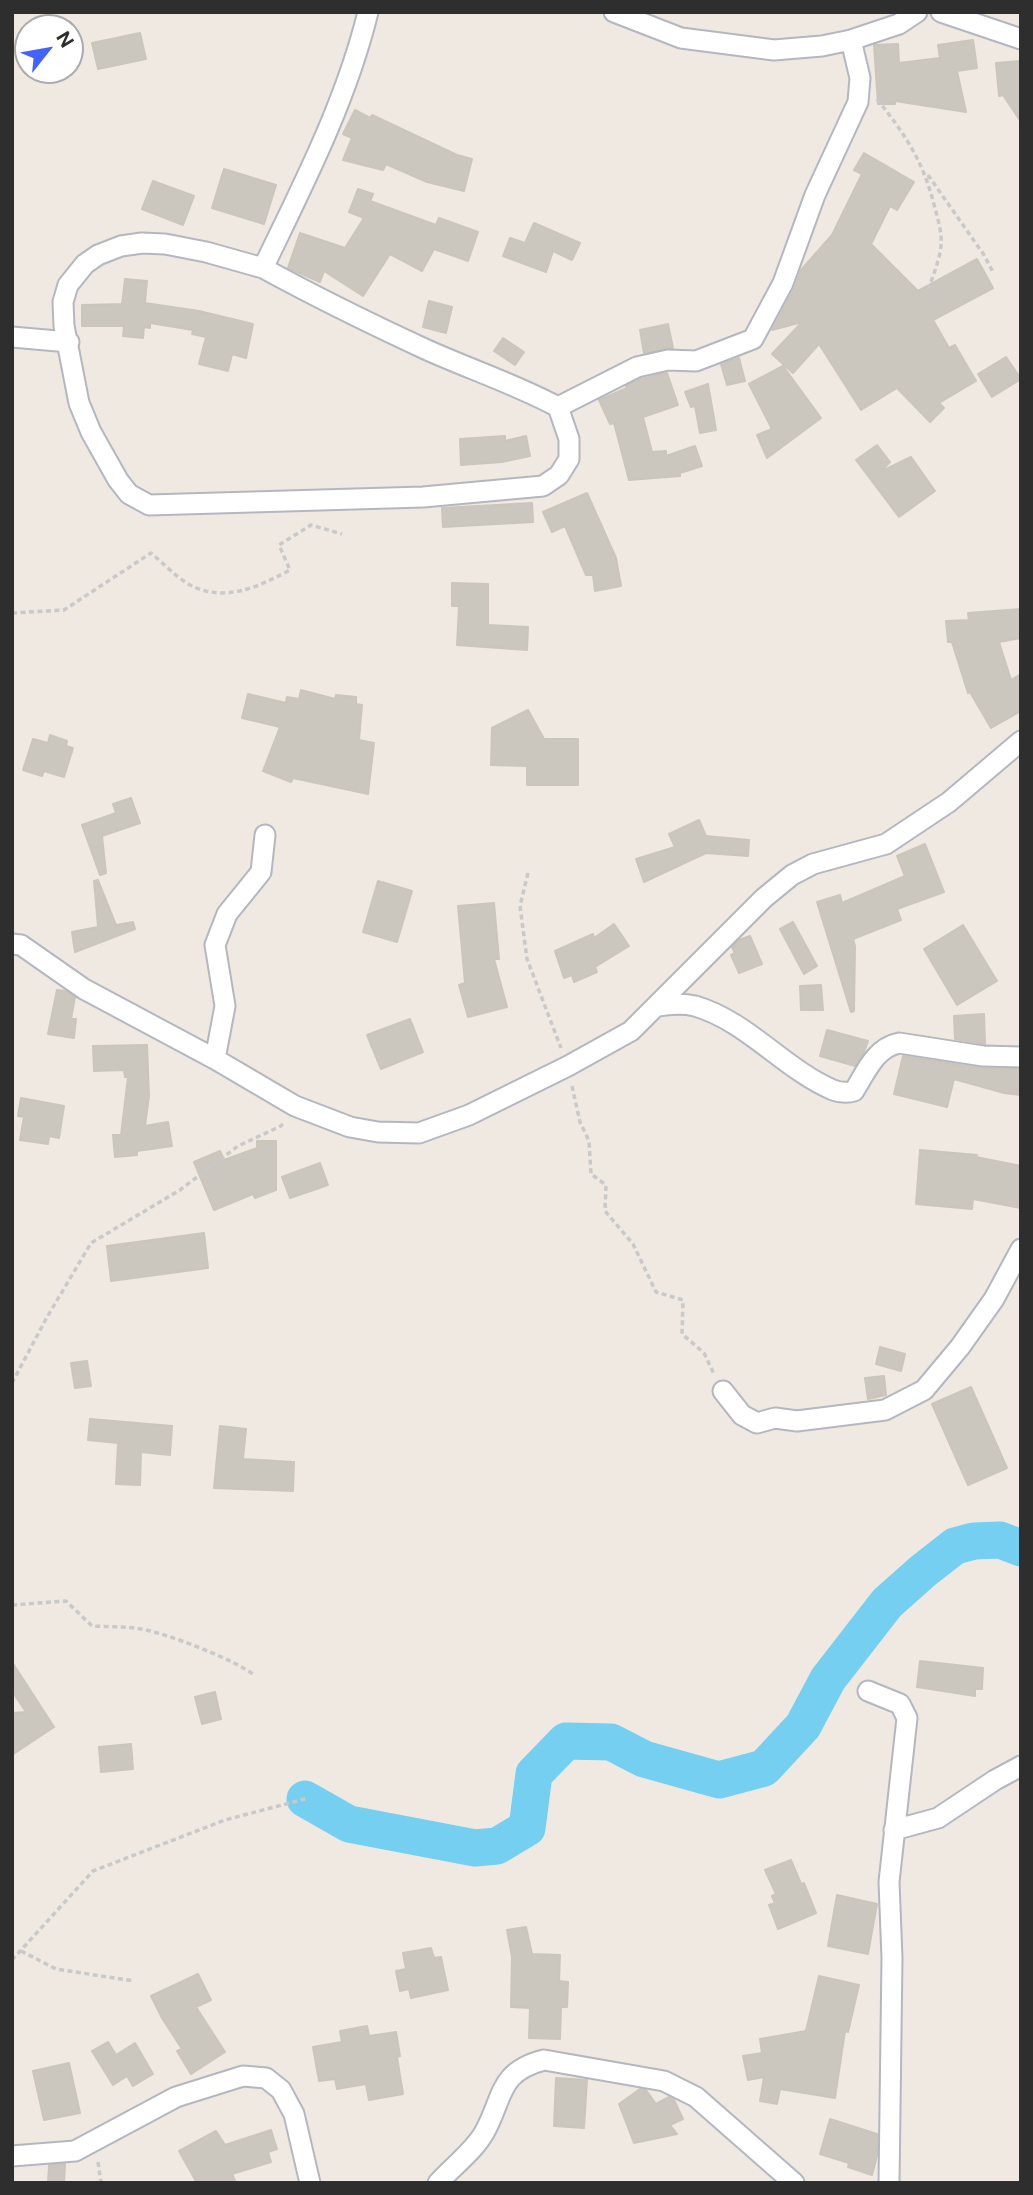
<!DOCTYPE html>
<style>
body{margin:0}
#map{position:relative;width:1033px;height:2195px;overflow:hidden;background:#efe9e1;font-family:"Public Sans",sans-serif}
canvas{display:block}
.frame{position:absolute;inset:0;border:14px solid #2e2e2e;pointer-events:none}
.north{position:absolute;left:14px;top:14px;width:70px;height:70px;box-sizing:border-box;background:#fff;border:2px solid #ababab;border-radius:50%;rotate:59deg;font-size:19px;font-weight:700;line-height:28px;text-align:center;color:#2e2e2e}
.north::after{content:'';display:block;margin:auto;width:24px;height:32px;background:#4264fb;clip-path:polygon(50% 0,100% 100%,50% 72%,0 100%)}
</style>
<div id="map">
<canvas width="1033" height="2195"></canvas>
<div class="frame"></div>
<div class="north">N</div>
</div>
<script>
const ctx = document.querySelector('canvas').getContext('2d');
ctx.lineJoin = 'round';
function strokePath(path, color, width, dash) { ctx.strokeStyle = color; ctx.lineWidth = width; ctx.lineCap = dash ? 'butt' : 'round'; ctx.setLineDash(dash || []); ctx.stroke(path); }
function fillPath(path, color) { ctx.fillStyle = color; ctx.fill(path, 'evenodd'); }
const river = new Path2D(`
 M305,1799L349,1824L475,1848L497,1846L527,1828L534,1774L566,1741L611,1742L644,1759L719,1780L764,1768L803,1726L828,1679L887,1603L923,1571L955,1546L974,1541L1000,1540L1021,1548`);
const building = new Path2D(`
 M140,33L146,59L98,69L92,43Z
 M973,40L977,68L957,71L966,112L895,101V104H878L874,45L898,44L899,63L940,58L938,45Z
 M1021,61V122L1003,95L999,96L996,63Z
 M355,110L370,118L372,115L457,155L472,159L464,191L427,182L386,164L383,170L343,160L352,138L343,134Z
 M864,153L914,182L897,210L890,206L871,244L918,291L977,259L993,288L933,320L949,348L955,345L976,381L939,403L944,408L930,422L897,388L861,410L819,344L793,373L772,354L802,322L772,330L794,289L801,270L832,235L862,174L854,170Z
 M224,169L276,185L264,224L212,208Z
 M153,181L194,196L183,225L142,209Z
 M358,189L373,194L370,201L436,225L439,218L478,232L468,261L434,249L422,271L390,254L363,296L324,271L320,282L288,268L300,233L345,248L364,218L349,212Z
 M534,223L580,243L572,260L553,251L546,272L503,256L510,238L525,243Z
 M125,279L147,281L145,303L199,311L253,324L246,358L232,354L228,371L199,364L206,337L192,334L193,330L150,323V328L144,327L143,338L123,336L124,326H82V305L122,304Z
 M429,301L452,307L446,333L423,327Z
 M668,324L673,348L644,353L640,330Z
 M503,338L524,352L515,365L494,351Z
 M1006,357L1021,379L992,397L978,374Z
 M739,358L745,381L727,385L721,364Z
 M783,366L821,418L767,458L757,435L772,429L749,384Z
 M667,373L678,405L643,417L652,452L666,451V456L695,446L702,466L680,473V476L629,480L614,423L610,424L599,400L627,388L626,386L641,379Z
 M708,384L716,430L700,433L695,406L691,407L685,392Z
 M505,436V441L526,436L530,456L502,462L461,465L460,439Z
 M877,445L890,462L880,472L911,457L935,491L899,517L856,460Z
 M587,493L616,558L621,586L595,591L593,575H586L565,526L552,532L543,512Z
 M532,503L533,522L443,527L442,508Z
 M452,583L488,584V625L528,627L527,650L457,645L459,606H452Z
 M1021,609V638L999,642L1011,680L1021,674V711L991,728L970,692L968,693L952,642H948L946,621L969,620L968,613Z
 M301,690L335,699L336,695L356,697V704L362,705L359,740L374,743L368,794L293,778L291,782L263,771L280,727L242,718L248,694L286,703L287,697L299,699Z
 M528,710L544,739H578V785H527V766L491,765L492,728Z
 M50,735L67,741L66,746L73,748L64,777L44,771L42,776L23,770L33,739L48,743Z
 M131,798L140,823L102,836L106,873L100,875L82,825L116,813L113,804Z
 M699,820L706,836L749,840L748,856L706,853L644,882L636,859L675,847L669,834Z
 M925,844L944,892L897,909L901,920L853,939L855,946L854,1011L851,1012L817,902L840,895L842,903L905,876L897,856Z
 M98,880L116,925L133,922L135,929L75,952L72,932L98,927L94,881Z
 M378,881L412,891L397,942L363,932Z
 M494,903L499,959H494L507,1007L468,1017L459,985L465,983L458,906Z
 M793,922L817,966L804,974L780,929Z
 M614,924L629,946L595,967L597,972L574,982L572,975L564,978L555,951L593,934L594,938Z
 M963,925L997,981L957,1005L924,949Z
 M750,936L762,964L739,973L731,955L735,953L732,947L739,940Z
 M821,985L823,1010H801L800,986Z
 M57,990L66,991L75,997L71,1019H76L74,1038L48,1034Z
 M984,1014L985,1044L955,1039L954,1016Z
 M410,1019L423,1052L381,1069L367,1035Z
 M827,1030L868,1041L864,1052L855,1066L820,1056Z
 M147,1045L149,1096L145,1126L168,1122L172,1146L137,1151V1155L115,1157L113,1135H121L128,1077H125L124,1070L94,1071L93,1046Z
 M903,1056L981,1068L1021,1069V1095L1004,1093L954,1079L947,1107L894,1094Z
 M21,1098L64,1106L59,1138L49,1136L48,1144L20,1140L24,1117L18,1116Z
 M257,1141H276V1190L255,1198L253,1194L214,1210L194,1162L220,1151L224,1160L257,1148Z
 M920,1150L977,1155L976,1157L1021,1166V1208L973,1199L972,1209L916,1204Z
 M320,1163L328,1185L290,1198L282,1177Z
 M204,1233L208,1268L111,1281L107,1246Z
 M880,1347L905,1354L901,1371L876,1364Z
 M87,1361L91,1386L75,1388L71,1363Z
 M884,1376L886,1395L868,1399L865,1378Z
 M971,1387L1007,1468L968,1485L932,1404Z
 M90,1419L172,1426L170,1455L141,1452L140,1485L116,1484L118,1443L88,1440Z
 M220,1426L246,1429L243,1459L294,1462L293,1491L214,1488Z
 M920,1661L983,1668L982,1689H975V1696L917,1687Z
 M12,1662L54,1727L12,1755V1713L26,1712L12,1691Z
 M215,1692L221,1719L202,1724L195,1697Z
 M131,1744L133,1769L101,1772L99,1747Z
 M791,1860L801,1884L804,1883L816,1913L778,1929L769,1905L775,1903L772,1896L776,1894L765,1870Z
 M837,1895L877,1904L868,1954L828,1946Z
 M526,1927L532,1954L560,1955L559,1981L568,1982L567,2007H561L560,2039L529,2038L530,2008L511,2007L512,1957L507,1930Z
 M431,1948L434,1958L441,1957L448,1990L411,1998L409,1989L400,1991L396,1971L406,1969L403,1953Z
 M198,1974L211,2000L196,2007L225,2052L191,2074L177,2051L182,2049L162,2018L151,1996Z
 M819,1976L859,1985L848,2032L845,2031L835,2098L780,2089L777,2104L760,2101L764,2077L748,2080L743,2056L762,2053L760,2039L806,2031Z
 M367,2026L369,2036L396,2032L400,2056L397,2057L403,2094L369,2100L366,2084L337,2089L335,2079L319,2081L313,2047L342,2042L340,2031Z
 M108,2042L116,2055L135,2043L153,2074L133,2086L127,2076L113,2085L92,2051Z
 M69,2063L80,2113L44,2120L33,2071Z
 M556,2078L587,2080L584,2128L554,2126Z
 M640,2089L646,2090L656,2104L669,2097L674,2100L683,2119L670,2125L677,2134L634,2143L619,2104Z
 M830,2119L877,2134V2156L872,2175L848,2167L849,2163L820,2154Z
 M271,2130L277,2149L268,2152L271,2162L232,2174L236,2183H197L179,2151L216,2131L225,2145Z
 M65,2164L64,2183H48L49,2165Z`);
const path = new Path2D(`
 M877,99C907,137 923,161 935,208C938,220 942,232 941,245C940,260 932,277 928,292
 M928,175L984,255L994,274
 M12,613L64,610L151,553C163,563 176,577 190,585C225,603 258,587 290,570L279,545L311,525L342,534
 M528,873L520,906L527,959L561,1048
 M572,1086L580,1122L589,1141L591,1174L606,1185L605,1211L633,1244L656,1292L683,1300L682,1334L704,1353L714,1374
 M12,1383L46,1319L91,1243L180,1190L238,1146L281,1126L284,1122
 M12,1605L66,1601L92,1626C108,1627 125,1626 141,1629C163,1632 239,1661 255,1676
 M21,1951L56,1969L134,1981
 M12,1960L93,1871L225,1820L305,1799
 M98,2162L101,2183`);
const minor = new Path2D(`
 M368,12C346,102 303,185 263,268L206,252L165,244L142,243L121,246L98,255L85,264L68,285L63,302L64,326L79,403L91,432L118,480L129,494L149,505L423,497L543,486L559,475L569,459V439L558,407
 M614,12L681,38L774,50L822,46L851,40L899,24L917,12
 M941,12L1021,39
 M263,268C316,297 371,324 425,349C469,369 515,384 558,407L637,367L668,360L696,361L753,339L783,283L815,195L858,102L860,78L851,40
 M12,337L69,342
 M12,944L21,945L84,989L215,1059L295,1106L350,1127L378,1132L419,1133L469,1115L568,1066L631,1031L764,898L792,875L813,864L886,844L949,802L1021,741
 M658,1006C671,1004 682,1003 695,1006C747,1021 784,1069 833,1090C841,1093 847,1093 854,1091C866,1072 875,1048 899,1043L983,1056L1021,1057
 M215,1059L225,1006L215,945L227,914L261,872L265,835
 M723,1391L742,1415L757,1423L775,1418L797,1421L885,1410L924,1390L960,1347L994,1299L1021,1249
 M868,1691L900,1704L907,1718L889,1882L892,1958L889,2183
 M894,1830L938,1818L995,1780L1021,1766
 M12,2156L75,2151L176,2097L243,2076L266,2078L281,2090L294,2114L310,2183
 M438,2183C452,2167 473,2152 484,2133C504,2098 497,2072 544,2060L664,2081L696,2097L794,2183`);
strokePath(river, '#75cff0', 37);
fillPath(building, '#cbc7bf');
strokePath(building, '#cbc5ba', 2);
strokePath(minor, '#b4b7c1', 23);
strokePath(path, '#c9c9c9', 3.5, [5, 3.5]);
strokePath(minor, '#fff', 19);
</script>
